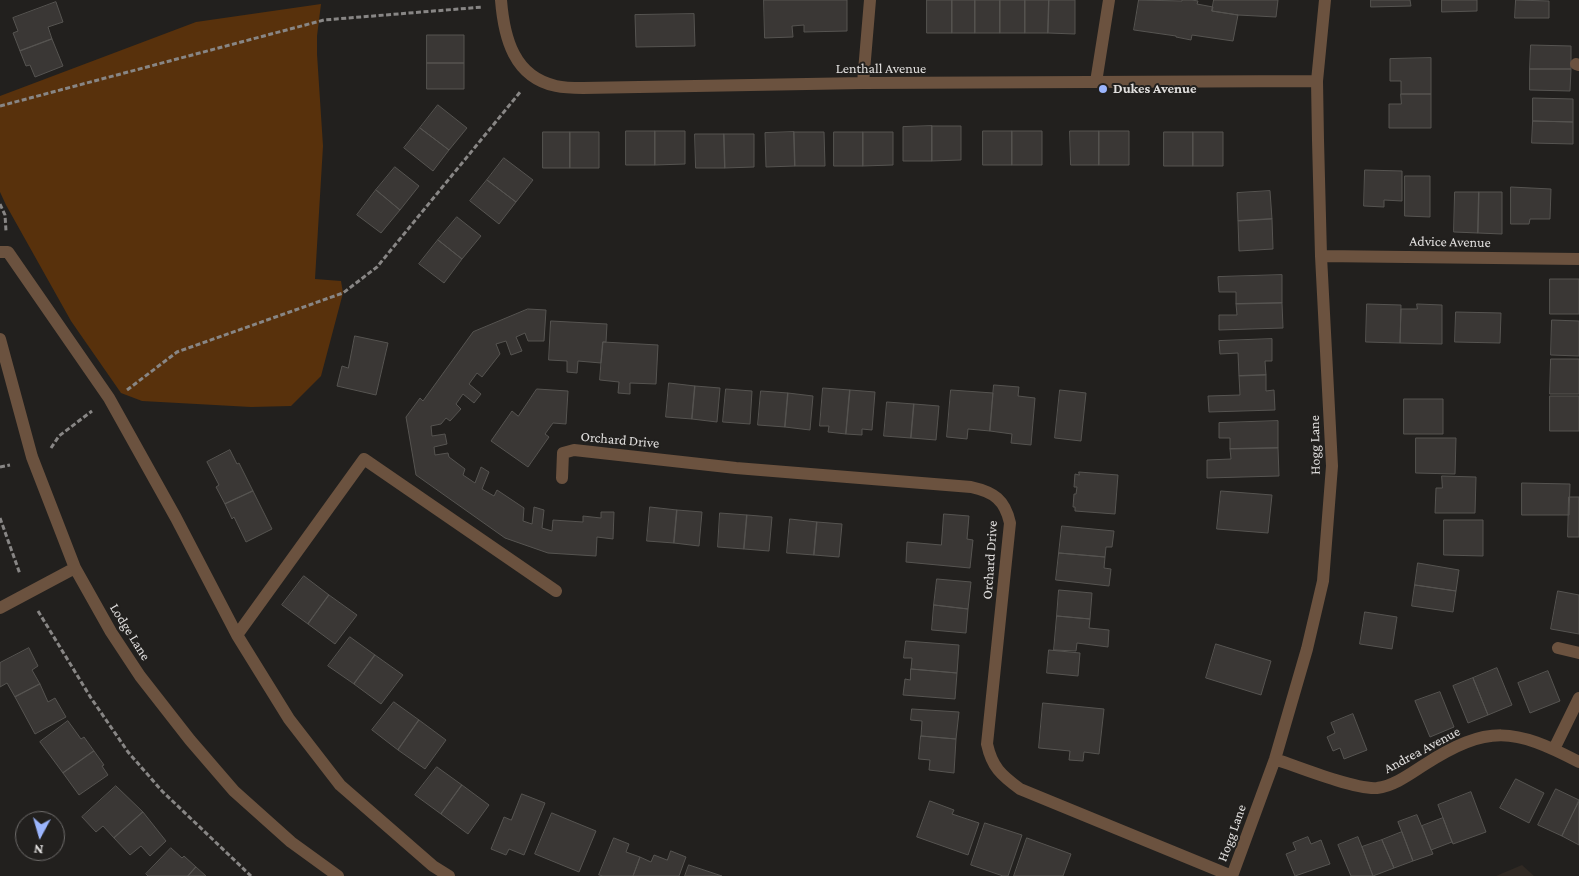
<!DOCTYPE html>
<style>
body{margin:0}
#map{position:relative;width:1579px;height:876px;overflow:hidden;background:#22201e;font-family:"Crimson Pro",serif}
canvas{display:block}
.north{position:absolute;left:15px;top:811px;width:50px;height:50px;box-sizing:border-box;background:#22201e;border:1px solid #6e6c6b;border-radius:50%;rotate:186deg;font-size:14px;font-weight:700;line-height:20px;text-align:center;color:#e1dfde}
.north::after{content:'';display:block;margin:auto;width:18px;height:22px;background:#9bb5fd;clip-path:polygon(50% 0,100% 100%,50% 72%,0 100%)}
</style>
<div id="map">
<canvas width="1579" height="876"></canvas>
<div class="north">N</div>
</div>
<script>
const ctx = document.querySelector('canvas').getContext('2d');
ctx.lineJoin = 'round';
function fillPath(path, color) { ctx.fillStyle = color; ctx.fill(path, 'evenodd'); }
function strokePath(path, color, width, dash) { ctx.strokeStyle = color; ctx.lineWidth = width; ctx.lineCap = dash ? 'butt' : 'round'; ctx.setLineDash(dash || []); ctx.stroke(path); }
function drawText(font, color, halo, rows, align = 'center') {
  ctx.font = font + ' "Crimson Pro",serif'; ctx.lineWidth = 4; ctx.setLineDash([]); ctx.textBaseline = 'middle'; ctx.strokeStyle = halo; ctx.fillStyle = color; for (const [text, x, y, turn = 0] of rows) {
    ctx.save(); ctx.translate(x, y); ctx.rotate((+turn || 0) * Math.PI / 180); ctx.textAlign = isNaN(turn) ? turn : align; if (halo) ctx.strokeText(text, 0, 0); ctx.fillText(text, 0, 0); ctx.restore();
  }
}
const built = new Path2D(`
 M1522,865L1534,876H1496Z`);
const green = new Path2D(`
 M321,4L317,36V54L323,146L315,279L341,281L343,293L321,376L291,406L251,407L142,401L121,393L71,321L6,205L0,192V96L196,22Z`);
const building = new Path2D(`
 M764,0H847V31L804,32V25L792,26L793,37L765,38Z
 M927,0H952V33H927Z
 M952,0H975V33H952Z
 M975,0H1000V33H975Z
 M1000,0H1025V33H1000Z
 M1025,0H1049L1048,33H1025Z
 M1049,0H1075V34L1048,33Z
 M1139,0L1182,1V0H1192L1198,1L1197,4L1213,7L1212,11L1238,15L1233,41L1192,35L1191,40L1176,37V36L1134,30Z
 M1214,0H1278L1276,17L1238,15L1212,11Z
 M1371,0H1410L1411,6L1371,7Z
 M1442,0H1477V11L1442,12Z
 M1516,0L1549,1V18H1515Z
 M56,2L63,22L48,27L52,39L20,51L13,33L18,31L13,18Z
 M694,14L695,46L636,47L635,15Z
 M427,35H464V63H427Z
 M52,39L63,66L35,77L30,65L26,66L20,51Z
 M1531,45L1571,46V69H1530Z
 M1431,58V94H1401V81H1390V59Z
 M427,63H464V89H427Z
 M1530,69H1571L1570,91L1530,90Z
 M1401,94H1431V128H1389V104H1401Z
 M1533,98L1573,99V122L1533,121Z
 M438,105L467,128L449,150L420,128Z
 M1533,121L1573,122V144L1532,143Z
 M932,126H961V160L932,161Z
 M932,126V161H903V127Z
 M420,128L449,150L433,171L404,148Z
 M626,131H655V165H626Z
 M655,131H685V164L655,165Z
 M983,131H1012V165H983Z
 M1012,131H1042V165H1012Z
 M1070,131H1099V165H1071Z
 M1099,131H1129V165H1099Z
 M543,132H570V168H543Z
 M570,132H599V168H570Z
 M794,132H824L825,166H795Z
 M794,132L795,166L766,167L765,133Z
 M834,132H863V166H834Z
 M863,132H893V165L863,166Z
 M1164,132H1193V166H1164Z
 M1193,132H1223V166H1193Z
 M695,134H724L725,168H696Z
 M724,134H754V167L725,168Z
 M504,158L533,180L516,202L487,180Z
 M395,167L419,186L400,210L376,190Z
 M1365,170L1402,171V201L1384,200V207L1364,206Z
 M1405,176H1430V217L1405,216Z
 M487,180L516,202L499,224L470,201Z
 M1511,187L1551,189L1550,219H1530L1529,224H1511Z
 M376,190L400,210L381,233L357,215Z
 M1270,191L1272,219L1238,221L1237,193Z
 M1455,192H1479L1478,233L1454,232Z
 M1479,192H1502V234L1478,233Z
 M457,217L481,236L462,259L438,240Z
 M1272,219L1273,249L1239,251L1238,221Z
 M438,240L462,259L444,283L419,264Z
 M1282,275V303L1236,304V292H1219L1218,277Z
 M1550,279H1579V314H1550Z
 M1282,303L1283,328L1219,330V315H1237L1236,304Z
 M1367,304L1401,305L1400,343L1366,342Z
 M1417,304L1442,305V344L1400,343L1401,309H1417Z
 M528,309L546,310L544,341H528L525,333L516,337L522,351L511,355L506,341L496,344L500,354L482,377L477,373L469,384L481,394L474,403L463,394L456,404L461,409L450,421L446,418L441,424L431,426L432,436L445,434L447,444L434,447L435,455L448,453L449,457L465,469L463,475L475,483L481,467L489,472L482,489L494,496L497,490L524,508L523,521L532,524L534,507L544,510L542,528L552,531L553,520L583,522V516L601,518V512H614L613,539L597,537L596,556L548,553L505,538L416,475L406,417L420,398L423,401L473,332Z
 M1456,312L1501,313L1500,343L1455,342Z
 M1552,320L1579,321V356L1551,355Z
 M551,321L607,324L606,342H603L601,363L578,361L577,373L567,372V361L549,360Z
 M355,336L388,343L376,395L337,386L342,366L348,368Z
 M1272,339V361H1265L1266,375L1239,376L1238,353L1220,354L1219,341Z
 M603,342L658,345L656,384L630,383V394L618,393L619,382L600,380Z
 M1551,359H1579V394H1550Z
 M1266,375V391L1274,390L1275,410L1209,412L1208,396L1240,395L1239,376Z
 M669,383L695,386L692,419L666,417Z
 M994,385L1019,387L1018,396L1035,398L1031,445L1011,443L1012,434L990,431Z
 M695,386L720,388L717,422L692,419Z
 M823,388L850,390L846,434L828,432L829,426H820Z
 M537,389L568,391L566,424L553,423L545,434L549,437L528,467L491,441L512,411L518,416Z
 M726,389L752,391L750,424L723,422Z
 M850,390L875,392L872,430L862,429V435L846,434Z
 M951,390L993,393L990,431L968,429L967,439L947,437Z
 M1060,390L1086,393L1081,441L1055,438Z
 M761,391L788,393L785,427L758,425Z
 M788,393L813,396L810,430L785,427Z
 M1550,396H1579V431H1550Z
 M1404,399H1443V434H1404Z
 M887,402L914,404L911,438L884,436Z
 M914,404L939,406L936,440L911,438Z
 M1278,421V448L1230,449V438H1219V423Z
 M1416,438H1456L1455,474L1416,473Z
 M1278,448L1279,476L1207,478V460L1231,459L1230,449Z
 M230,450L237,464L239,463L253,491L225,504L216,487L219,485L207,462Z
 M1079,472L1118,475L1115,514L1075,511V507H1073L1074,494H1076L1077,487H1074L1075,474L1079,475Z
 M1442,476L1476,477L1475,513H1435L1436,488H1442Z
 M1522,483L1570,484L1569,515H1522Z
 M253,491L272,529L246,542L234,517L232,519L225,504Z
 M1221,491L1272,495L1268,533L1217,529Z
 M1569,497H1579V537H1568Z
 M650,507L677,510L674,543L647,541Z
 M677,510L702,512L699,546L674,543Z
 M720,513L747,515L744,549L718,547Z
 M944,514L969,516L967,539L973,540L970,568L906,562L907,542L941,545Z
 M747,515L772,517L769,551L744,549Z
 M790,519L817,522L814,555L787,553Z
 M1444,520H1483V556L1444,555Z
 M817,522L842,524L839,557L814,555Z
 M1062,526L1114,531L1112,547H1106L1105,557L1059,553Z
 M1059,553L1105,557L1104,568L1111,569L1109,586L1056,580Z
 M1418,563L1459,570L1456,591L1415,585Z
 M304,576L329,595L308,624L282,605Z
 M937,579L971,582L968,609L934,605Z
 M1415,585L1456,591L1453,612L1412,606Z
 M1059,590L1092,593L1090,619L1057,616Z
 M1558,591L1579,595V634L1551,629Z
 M329,595L357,615L335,644L308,624Z
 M934,605L968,609L966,633L932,630Z
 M1365,612L1397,617L1392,649L1360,644Z
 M1057,616L1090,619L1089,628L1109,630L1108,647L1077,643L1076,651L1054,650Z
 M350,637L375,655L354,684L328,666Z
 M906,641L959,645L957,673L911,669L912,658H904Z
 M1216,644L1271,661L1261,695L1206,678Z
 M29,648L38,666L32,670L40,684L15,697L7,683L0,687V663Z
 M1049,650L1080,653L1078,676L1047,673Z
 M375,655L403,675L381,704L354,684Z
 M1497,668L1512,705L1488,715L1473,678Z
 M911,669L957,673L955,699L903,695L905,679L910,680Z
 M1548,671L1560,701L1530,713L1518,683Z
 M1473,678L1488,715L1468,723L1453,686Z
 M40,684L48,702L55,698L66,717L35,734L15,697Z
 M1440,692L1454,727L1430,737L1415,701Z
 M394,702L419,720L398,750L372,730Z
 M1043,703L1104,709L1099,754L1084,752L1083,761L1069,760L1070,751L1039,748Z
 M912,709L959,712L956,739L921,736L922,721L911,720Z
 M1353,714L1367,750L1344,759L1340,748L1333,751L1327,737L1335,733L1331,723Z
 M419,720L446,740L425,769L398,750Z
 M68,721L81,739L84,737L94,751L63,773L40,742Z
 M921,736L956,739L954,773L929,770L930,760L919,759Z
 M94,751L104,765L102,766L108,775L79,795L63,773Z
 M437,767L462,785L441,814L415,795Z
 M1516,779L1544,793L1529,823L1500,808Z
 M462,785L489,805L468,834L441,814Z
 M116,786L143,812L114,838L103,826L96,832L82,817Z
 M1556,789L1579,800L1562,836L1538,825Z
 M1471,792L1486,832L1453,844L1438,805Z
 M522,794L545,803L524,855L509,849L506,855L491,849L504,817L511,820Z
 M930,801L954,810L952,814L979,823L968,855L917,837Z
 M1579,802V845L1562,836Z
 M143,812L166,841L150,856L141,846L130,855L114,838Z
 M552,813L596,831L579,872L535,854Z
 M1417,815L1433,854L1413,861L1398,822Z
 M1443,818L1452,842L1431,850L1422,826Z
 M985,823L1022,835L1008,876H1003L971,865Z
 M1402,832L1413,861L1394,868L1382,840Z
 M1308,837L1311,844L1321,840L1330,864L1295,876L1286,854L1296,850L1293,843Z
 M1358,837L1362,847L1373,876H1351L1338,845Z
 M614,838L629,844L626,852L640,857L633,876H603L599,875Z
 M1027,838L1071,854L1063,876H1014Z
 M1382,840L1394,868L1373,876L1362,847Z
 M171,848L182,858L184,856L196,867L188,876H148L146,874Z
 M671,851L686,857L679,876H633L640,857L651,862L654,855L667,860Z
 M689,865L722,876H685Z
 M196,867L206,876H188Z`);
const path = new Path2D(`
 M0,106L324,20L483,7
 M0,204L5,215L6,231
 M127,390L177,352L343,293L377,267L521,91
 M51,448L59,436L92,411
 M0,467L10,465
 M0,518L20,574
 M38,611L91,698L128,752L162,791L251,876`);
const minor = new Path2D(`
 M501,0C504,38 514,77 556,86C565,88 574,88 583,88L863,83L1317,81
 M1576,64L1579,65
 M1096,82L1109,0
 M863,83L870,0
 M0,252H8L109,398L176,518L237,635L289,719L340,785L433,866L449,876
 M1321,256L1579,259
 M0,339L32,457L75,568L111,632L140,676L190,740L234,791L291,842L338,876
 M562,478L563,453L574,450L736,468L971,487C994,492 1005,500 1010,523L987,744C992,767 1001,775 1020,789L1232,876
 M0,608L75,568
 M237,635L364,459L556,591
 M1558,648L1579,653
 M1554,749L1579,698
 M1275,759C1298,767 1356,790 1377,788C1394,786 1410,774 1424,765C1488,724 1514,728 1579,762
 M1232,876L1275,759L1307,649L1323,581L1332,466L1321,256L1318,140L1317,81L1325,0`);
const markers = [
 [1103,89,5,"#9bb5fd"]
];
const streetNames = [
 ["Lenthall Avenue",881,69],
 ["Advice Avenue",1450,242,1],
 ["Orchard Drive",620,440,5],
 ["Hogg Lane",1315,445,-91],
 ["Orchard Drive",990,560,-86],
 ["Lodge Lane",130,632,58],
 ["Andrea Avenue",1422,750,-28],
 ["Hogg Lane",1232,833,-70]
];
const poiNames = [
 ["Dukes Avenue",1113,89]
];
fillPath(built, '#302923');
fillPath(green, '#58310c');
fillPath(building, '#3a3735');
strokePath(building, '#565451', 1);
strokePath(path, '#888685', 3, [5, 2.5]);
strokePath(minor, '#6b523f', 12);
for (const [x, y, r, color] of markers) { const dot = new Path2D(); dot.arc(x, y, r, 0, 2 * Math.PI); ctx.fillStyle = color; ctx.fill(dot); strokePath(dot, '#22201e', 2); }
drawText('14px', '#e1dfde', '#22201e', streetNames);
drawText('bold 14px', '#e1dfde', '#22201e', poiNames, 'left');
</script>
